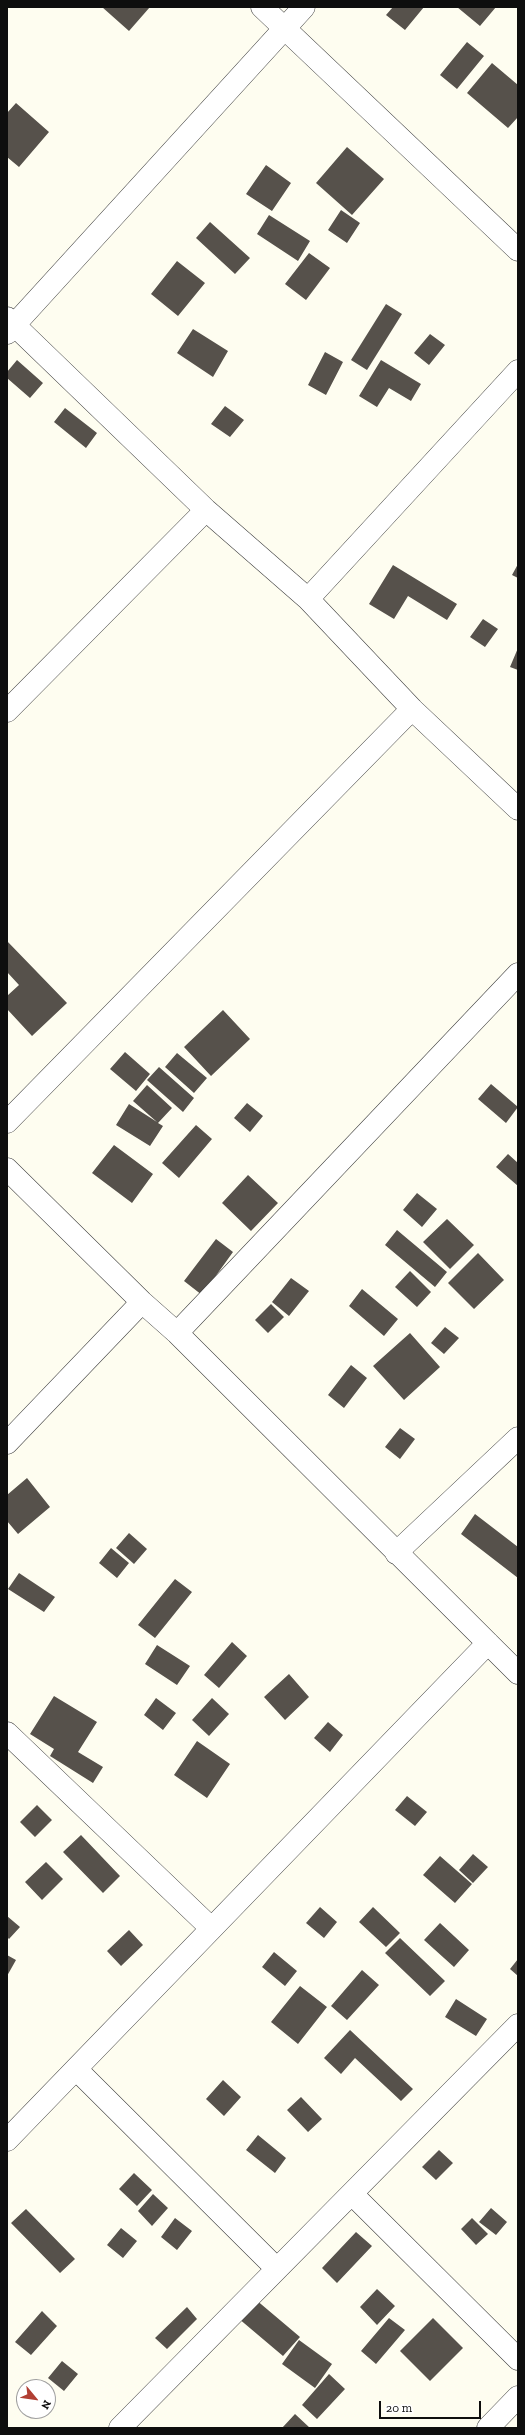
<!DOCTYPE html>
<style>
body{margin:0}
#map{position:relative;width:525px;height:2435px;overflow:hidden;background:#fefdf0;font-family:"Zilla Slab",serif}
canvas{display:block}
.frame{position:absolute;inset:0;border:8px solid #0e0e0e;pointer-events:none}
.north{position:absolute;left:16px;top:2379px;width:40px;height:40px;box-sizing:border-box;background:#fff;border:1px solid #9f9f9f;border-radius:50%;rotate:119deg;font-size:11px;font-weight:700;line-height:16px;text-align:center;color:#0e0e0e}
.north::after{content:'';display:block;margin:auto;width:14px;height:18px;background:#b13f33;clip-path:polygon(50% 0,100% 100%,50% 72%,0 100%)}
.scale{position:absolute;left:379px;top:2401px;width:102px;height:18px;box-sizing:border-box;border:2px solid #0e0e0e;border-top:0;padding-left:5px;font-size:12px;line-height:14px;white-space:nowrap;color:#0e0e0e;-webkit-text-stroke:3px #fff;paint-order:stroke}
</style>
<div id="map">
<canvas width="525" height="2435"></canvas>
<div class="frame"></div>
<div class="north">N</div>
<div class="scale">20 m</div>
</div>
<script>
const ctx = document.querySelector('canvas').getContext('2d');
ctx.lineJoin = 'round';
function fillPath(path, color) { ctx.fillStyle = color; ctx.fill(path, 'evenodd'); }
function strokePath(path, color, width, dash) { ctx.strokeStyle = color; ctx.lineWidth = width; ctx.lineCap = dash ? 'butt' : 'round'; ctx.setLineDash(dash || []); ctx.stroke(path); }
const building = new Path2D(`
 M102,7H150L129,31Z
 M393,7H424L405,30L386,15Z
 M457,7H496L480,26Z
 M467,42L484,56L457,89L440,75Z
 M492,63L518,85V117L508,128L467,93Z
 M16,103L49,132L19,167L7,157V113Z
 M347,147L384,179L352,215L316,183Z
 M266,165L291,183L272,211L246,194Z
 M341,210L360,223L347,243L328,230Z
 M269,215L310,241L298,261L257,234Z
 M210,222L250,258L235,274L196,238Z
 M309,253L330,268L306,300L285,284Z
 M177,261L205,283L178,316L151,294Z
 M386,304L402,314L367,370L351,360Z
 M193,329L228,351L213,377L177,353Z
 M430,334L445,345L429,365L414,353Z
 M325,352L343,362L326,395L308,385Z
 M17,360L43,383L30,398L7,378V372Z
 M381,360L421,384L411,401L389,388L377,407L359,396Z
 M225,406L244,420L230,437L211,424Z
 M65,408L97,433L86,448L54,422Z
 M518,564V578L512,575Z
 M393,565L457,604L447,620L408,596L394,619L369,604Z
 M483,619L498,629L485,647L470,637Z
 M518,648V670L510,667Z
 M7,941L67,1003L32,1036L7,1009V996L19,985L7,972Z
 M223,1010L250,1039L211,1076L184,1047Z
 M125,1052L150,1074L136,1091L110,1069Z
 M177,1053L207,1078L194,1093L165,1067Z
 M159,1067L194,1098L183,1112L147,1080Z
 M491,1084L518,1107L506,1123L478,1099Z
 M147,1085L172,1108L158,1123L163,1126L150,1146L116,1125L129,1104L157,1122L133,1101Z
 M247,1103L263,1116L250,1132L234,1118Z
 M196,1125L212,1139L179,1178L162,1163Z
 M114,1145L153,1174L132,1203L92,1173Z
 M508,1154L518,1163V1186L496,1167Z
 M248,1175L278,1203L251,1231L222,1203Z
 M417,1193L437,1209L422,1227L403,1210Z
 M447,1219L474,1245L450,1269L423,1242Z
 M397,1230L447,1272L435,1287L385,1245Z
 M216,1239L233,1252L202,1295L184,1281Z
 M478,1253L504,1280L474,1309L448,1283Z
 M410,1271L431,1292L417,1307L395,1287Z
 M291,1278L309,1291L289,1316L272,1302Z
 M362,1289L398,1319L384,1336L349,1306Z
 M271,1304L284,1317L268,1333L255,1320Z
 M445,1327L459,1338L444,1354L431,1343Z
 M410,1333L440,1367L404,1400L373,1366Z
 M351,1365L367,1378L344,1408L328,1395Z
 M400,1428L415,1439L400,1459L385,1447Z
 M27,1478L50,1507L18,1534L7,1521V1495Z
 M475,1514L518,1547V1578L461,1534Z
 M129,1533L147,1549L134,1564L116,1548Z
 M111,1548L129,1563L117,1578L99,1563Z
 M19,1573L55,1597L44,1612L8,1589Z
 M175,1579L192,1592L155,1638L138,1625Z
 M232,1642L247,1656L219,1688L204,1675Z
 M157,1645L190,1666L177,1685L145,1664Z
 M289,1674L309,1697L285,1720L264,1697Z
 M54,1696L97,1722L78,1752L103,1767L93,1783L50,1756L54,1749L30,1734Z
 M156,1698L176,1713L163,1730L144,1715Z
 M212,1698L229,1714L209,1736L192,1720Z
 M328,1722L343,1735L330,1752L314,1738Z
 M197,1741L230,1764L207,1798L174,1775Z
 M407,1796L427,1812L415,1826L395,1810Z
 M37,1805L52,1820L35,1837L20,1822Z
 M81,1835L120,1876L103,1893L63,1852Z
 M473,1854L488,1867L473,1883L459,1870Z
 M440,1856L472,1884L455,1903L423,1875Z
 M46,1862L63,1879L42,1900L25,1882Z
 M320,1907L337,1922L324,1938L306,1923Z
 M373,1907L400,1933L386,1947L359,1922Z
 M7,1916L20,1927L9,1939L7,1937Z
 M440,1923L469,1950L454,1967L424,1940Z
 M129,1930L143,1945L121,1966L107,1951Z
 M400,1938L445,1981L430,1996L385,1953Z
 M274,1952L297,1971L285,1986L262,1967Z
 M7,1955L16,1960L7,1976Z
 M518,1959V1976L510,1969Z
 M362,1970L379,1985L347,2020L331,2006Z
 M300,1986L327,2007L298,2044L271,2022Z
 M456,1999L487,2019L476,2036L445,2017Z
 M350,2030L413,2089L401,2101L355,2058L341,2074L324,2058Z
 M223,2080L241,2097L224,2116L206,2099Z
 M301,2097L322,2119L308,2132L287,2110Z
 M258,2135L286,2158L275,2173L246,2150Z
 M439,2150L453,2163L436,2180L422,2167Z
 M134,2173L152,2190L137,2206L119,2189Z
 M153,2194L168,2208L152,2226L138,2211Z
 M491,2208L507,2222L496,2235L479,2222Z
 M26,2209L75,2259L60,2273L11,2223Z
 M175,2218L192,2231L177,2250L161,2237Z
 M472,2218L488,2234L476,2245L461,2229Z
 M121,2228L137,2241L123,2258L107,2245Z
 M356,2232L372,2246L337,2283L322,2268Z
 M377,2289L395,2306L377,2325L360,2307Z
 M255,2299L300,2337L283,2356L238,2318Z
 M187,2307L197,2319L167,2349L155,2338Z
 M42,2311L57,2326L31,2355L15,2342Z
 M389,2318L405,2330L376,2364L361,2351Z
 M433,2318L463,2348L430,2381L400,2351Z
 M299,2340L332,2364L315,2388L282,2364Z
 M62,2361L78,2374L64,2391L48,2378Z
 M329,2374L345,2389L317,2419L302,2405Z
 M295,2414L310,2428H282Z`);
const street = new Path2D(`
 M262,7L518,250
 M7,318L206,510L308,599L412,709L518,809
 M7,333L304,7
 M308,599L518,371
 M7,711L206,510
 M7,1122L412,709
 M7,1169L142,1302L177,1333L518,1673
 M177,1333L518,974
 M7,1443L142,1302
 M396,1553L518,1438
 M7,1733L211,1928
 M76,2069L277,2269
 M7,2140L488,1643
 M352,2194L518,2359
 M120,2428L518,2025
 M488,2428L518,2397`);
fillPath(building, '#56514b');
strokePath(street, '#414141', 23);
strokePath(street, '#fff', 22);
</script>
